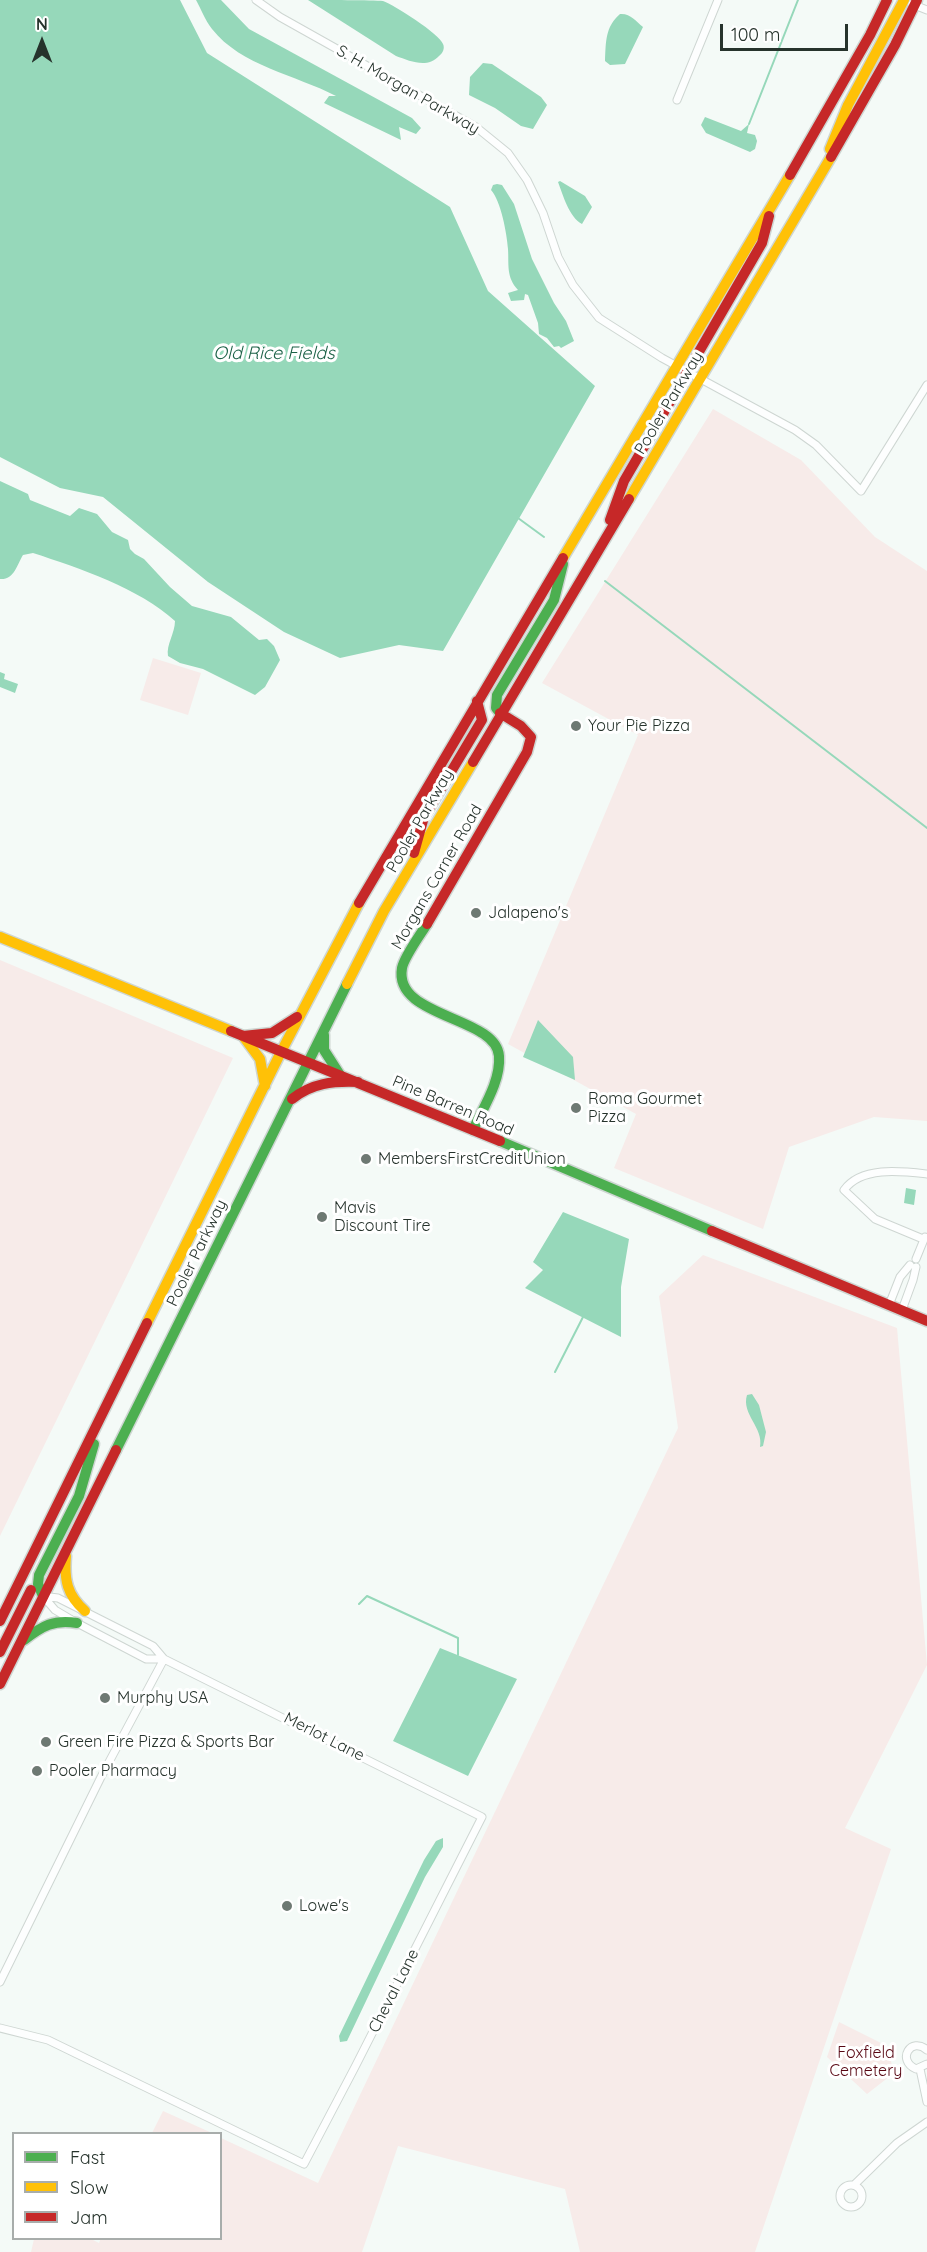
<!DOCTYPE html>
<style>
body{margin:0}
#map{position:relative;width:927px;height:2252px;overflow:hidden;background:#f4faf7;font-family:Quicksand,sans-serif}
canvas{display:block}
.legend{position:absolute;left:12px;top:2132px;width:210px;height:108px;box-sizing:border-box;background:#fff;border:2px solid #a8adab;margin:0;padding:8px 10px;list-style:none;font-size:18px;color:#26332c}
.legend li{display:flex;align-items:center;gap:12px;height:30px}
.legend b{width:30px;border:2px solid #a8adab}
.north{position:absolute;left:12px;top:12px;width:60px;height:60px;-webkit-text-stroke:4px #fff;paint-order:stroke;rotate:0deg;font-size:16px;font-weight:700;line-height:24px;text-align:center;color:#26332c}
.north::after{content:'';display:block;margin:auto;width:21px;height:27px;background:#26332c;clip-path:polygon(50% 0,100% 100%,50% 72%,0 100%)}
.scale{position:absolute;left:720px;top:24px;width:128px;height:27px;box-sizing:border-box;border:3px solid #26332c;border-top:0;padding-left:8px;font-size:18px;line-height:21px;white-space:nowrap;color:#26332c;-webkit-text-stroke:4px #fff;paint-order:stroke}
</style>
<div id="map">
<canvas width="927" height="2252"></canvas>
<ul class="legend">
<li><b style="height:8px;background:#4caf50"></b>Fast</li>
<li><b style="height:8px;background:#ffc107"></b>Slow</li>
<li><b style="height:8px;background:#c62828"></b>Jam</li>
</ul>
<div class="north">N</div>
<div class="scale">100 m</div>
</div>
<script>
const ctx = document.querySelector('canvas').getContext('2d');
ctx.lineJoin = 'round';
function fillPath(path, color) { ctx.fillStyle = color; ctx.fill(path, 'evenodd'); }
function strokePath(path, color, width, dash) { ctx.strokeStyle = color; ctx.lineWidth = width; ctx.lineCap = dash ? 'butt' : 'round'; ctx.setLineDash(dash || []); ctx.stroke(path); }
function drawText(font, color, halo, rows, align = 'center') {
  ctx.font = font + ' Quicksand,sans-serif'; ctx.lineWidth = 6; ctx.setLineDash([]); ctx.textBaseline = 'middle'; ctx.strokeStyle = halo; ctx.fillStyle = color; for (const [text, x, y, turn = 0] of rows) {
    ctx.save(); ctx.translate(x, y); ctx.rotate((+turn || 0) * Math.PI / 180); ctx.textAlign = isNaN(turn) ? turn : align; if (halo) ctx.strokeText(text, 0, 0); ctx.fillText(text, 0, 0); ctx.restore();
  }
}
const green = new Path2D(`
 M713,409L801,460L875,537L927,571V1121L874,1117L789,1147L763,1229L614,1168L636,1114L508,1044L638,735L542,683Z
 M153,658L201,673L188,715L140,700Z
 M0,960L233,1058L0,1536Z
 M703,1255L897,1328L927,1665L845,1828L891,1849L755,2252H580L565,2189L398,2146L362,2252H31L34,2239H91L99,2243L101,2238H220L221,2138L318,2183L678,1428L659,1296Z
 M839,2022L887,2046L894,2073L867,2094L827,2057Z
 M163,2111L212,2133H152Z`);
const water = new Path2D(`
 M0,0H180L207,53L450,207L488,291L595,386L443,651L399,645L340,658L284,632L208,582L103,497L60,488L0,457Z
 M196,0H221L249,29L412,118L421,128L416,134L399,127L401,140L324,103L329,96H336C296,75 241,66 212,29C205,20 201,9 196,0Z
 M308,0C323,0 373,0 383,1C394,5 440,34 443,44C445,48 443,53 439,56C427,69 410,61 396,56Z
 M620,14C630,13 636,21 643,27L625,64L610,65L605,61C606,42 605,27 620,14Z
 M483,63L492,64L541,97L547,105L533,129L521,126L495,108L469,95L470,77Z
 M705,117L741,131L749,124L747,133L755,135L757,141L755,149L750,152L706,133L701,125Z
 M560,181L585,196L592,207L582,224C569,217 563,195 558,182Z
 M497,184L502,185L514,204L532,259L554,303L566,321L574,341L561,348L559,346L554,347L547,338L539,334L538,323L528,295L525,294L524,300L511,301L508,293L518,290C506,277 509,265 508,249C507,234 501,201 491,190L493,185Z
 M0,481L28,494L30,500L70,516L79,508L97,514L112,532L128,540L130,549L135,554L144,559L170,587L192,606L231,617L259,640L267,639L274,646L280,660L265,687L255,695L203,669L180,663L168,656C166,645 175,633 175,621C139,588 79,568 33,553L23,555C17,565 14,580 0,579Z
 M0,672L5,674L4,679L18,684L15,693L0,687Z
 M538,1020L573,1057L575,1080L523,1057Z
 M906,1188L916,1190L914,1205L904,1203Z
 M563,1212L629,1239L621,1287V1337L525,1288L543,1270L533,1262Z
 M752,1394L759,1405L766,1432L763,1446L760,1447C764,1428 741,1414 747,1395Z
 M440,1648L517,1679L468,1776L393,1741Z
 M443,1838V1847L425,1877L347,2041L340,2042L339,2036L424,1860L436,1841Z`);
const stream = new Path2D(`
 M749,124L798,0
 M518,518L544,537
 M605,581L927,828
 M555,1372L583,1317
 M359,1604L367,1596L458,1638V1655`);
const street = new Path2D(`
 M256,0L280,17L476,127L508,153L527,180L543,213L558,257L573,285L599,318L662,358L795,430L816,445L861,491L927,385
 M912,4L927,10
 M677,100L718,0
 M923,1239L875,1219L844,1190C861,1166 901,1171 927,1174
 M916,1259L925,1237
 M889,1305L900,1277L910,1265
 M902,1310L913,1280L916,1267
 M42,1596L58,1598L153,1646L164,1659
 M0,1982L101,1777L164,1659
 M0,2028L48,2040L304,2164L355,2067L482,1817L164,1659H146L77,1623L55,1610L43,1596
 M927,2050C911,2036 896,2060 916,2069L927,2064
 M920,2069L927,2102
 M840 2196a11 11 0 1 1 22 0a11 11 0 1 1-22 0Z
 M854,2185L897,2143L927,2122`);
const fast = new Path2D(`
 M500,713L496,708L497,695L554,600L563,564
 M427,924C420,935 404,957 402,968C393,1018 496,1016 499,1056C501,1081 483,1108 473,1130
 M324,1035V1050L340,1075
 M500,1141L712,1231
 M116,1450L347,984
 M43,1596L38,1584L39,1575L79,1496L94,1444
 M24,1640C42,1626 54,1619 77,1623`);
const slow = new Path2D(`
 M830,149L848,105L904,0
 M629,499L831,157
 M563,558L790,175
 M0,937L231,1031
 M347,984L384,911L473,762
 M243,1036L260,1059L265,1086
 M147,1323L281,1052L359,903
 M66,1556C64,1580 67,1595 85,1611`);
const jam = new Path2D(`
 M831,157L895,45L917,0
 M790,175L870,35L887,0
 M610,520L624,481L762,243L769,216
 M473,762L629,499
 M414,853L424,817L482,720L477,701
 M359,903L563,558
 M427,924L527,752L531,737L521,726L500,713
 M231,1031L500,1141
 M243,1036L272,1033L297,1017
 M292,1099C312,1083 333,1081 358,1082
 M712,1231L927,1321
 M0,1621L147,1323
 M0,1652L31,1590
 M0,1684L116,1450`);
const markers = [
 [576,726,6,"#6e7973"],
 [476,913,6,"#6e7973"],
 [576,1108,6,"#6e7973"],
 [366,1159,6,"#6e7973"],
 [322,1217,6,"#6e7973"],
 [105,1698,6,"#6e7973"],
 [46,1742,6,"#6e7973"],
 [37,1771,6,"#6e7973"],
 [287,1906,6,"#6e7973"]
];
const streetNames = [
 ["S. H. Morgan Parkway",408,90,30],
 ["Pooler Parkway",669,403,-59],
 ["Pooler Parkway",420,821,-60],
 ["Morgans Corner Road",437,877,-60],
 ["Pine Barren Road",453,1106,23],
 ["Pooler Parkway",197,1253,-64],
 ["Merlot Lane",324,1737,27],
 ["Cheval Lane",394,1991,-63]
];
const poiNames = [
 ["Your Pie Pizza",588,726],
 ["Jalapeno's",488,913],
 ["Roma Gourmet",588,1099],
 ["Pizza",588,1117],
 ["MembersFirstCreditUnion",378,1159],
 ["Mavis",334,1208],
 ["Discount Tire",334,1226],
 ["Murphy USA",117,1698],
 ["Green Fire Pizza & Sports Bar",58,1742],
 ["Pooler Pharmacy",49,1771],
 ["Lowe's",299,1906]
];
const parkNames = [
 ["Foxfield",866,2053],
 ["Cemetery",866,2071]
];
const waterNames = [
 ["Old Rice Fields",274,354]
];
fillPath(green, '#f7ebe9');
fillPath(water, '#96d8ba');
strokePath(stream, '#96d8ba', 2);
strokePath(street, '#ced6d2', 9);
strokePath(fast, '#ced6d2', 13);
strokePath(slow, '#ced6d2', 13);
strokePath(jam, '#ced6d2', 13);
strokePath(street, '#fdfefe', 7);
strokePath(fast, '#4caf50', 10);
strokePath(slow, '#ffc107', 10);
strokePath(jam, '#c62828', 10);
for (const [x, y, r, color] of markers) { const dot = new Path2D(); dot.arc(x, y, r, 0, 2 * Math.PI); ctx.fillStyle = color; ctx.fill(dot); strokePath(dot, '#fff', 2); }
drawText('16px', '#26332c', '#fff', streetNames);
drawText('16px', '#26332c', '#fff', poiNames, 'left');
drawText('16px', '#580713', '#fff', parkNames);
drawText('italic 18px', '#1c6247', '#fff', waterNames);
</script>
